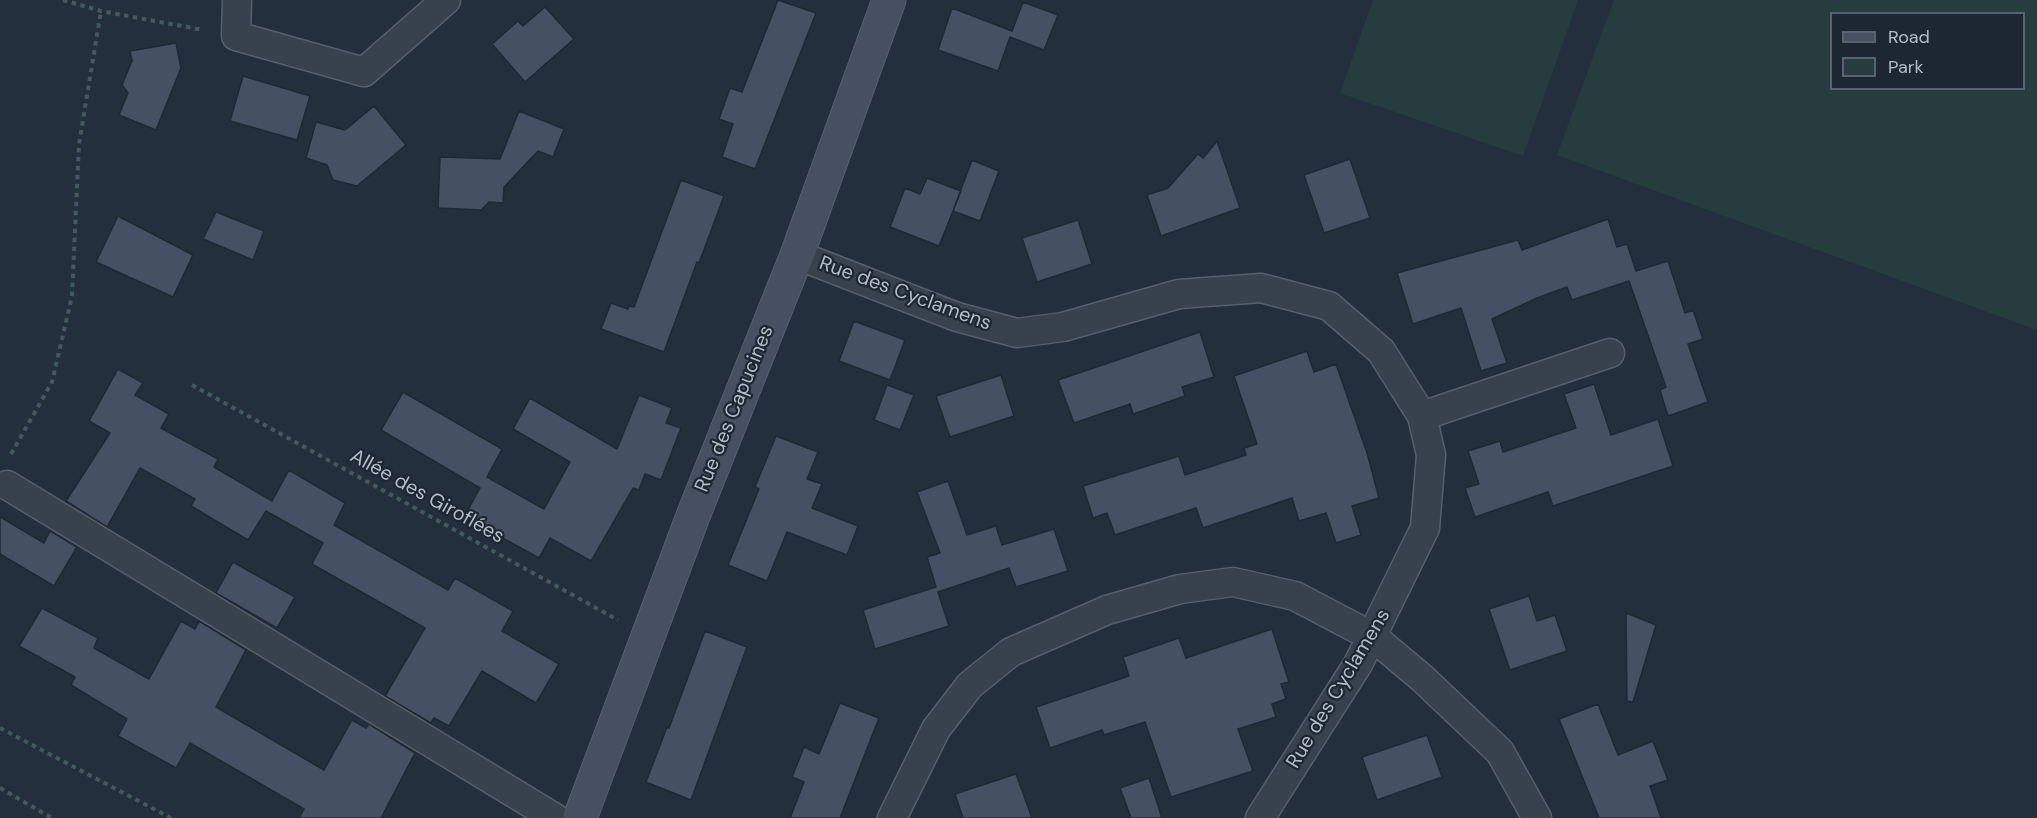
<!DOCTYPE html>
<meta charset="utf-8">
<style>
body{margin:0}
#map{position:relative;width:2037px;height:818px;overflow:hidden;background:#242f3e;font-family:"DM Sans",sans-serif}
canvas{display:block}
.legend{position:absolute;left:1830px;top:12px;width:195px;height:78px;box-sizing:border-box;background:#1d2633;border:2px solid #59626f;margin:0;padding:8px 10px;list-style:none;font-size:18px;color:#b4bcc9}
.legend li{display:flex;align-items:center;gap:12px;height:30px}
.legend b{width:30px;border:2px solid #59626f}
</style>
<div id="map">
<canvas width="2037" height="818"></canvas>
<ul class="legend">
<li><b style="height:8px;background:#465061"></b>Road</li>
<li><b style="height:16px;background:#263c3f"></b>Park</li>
</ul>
</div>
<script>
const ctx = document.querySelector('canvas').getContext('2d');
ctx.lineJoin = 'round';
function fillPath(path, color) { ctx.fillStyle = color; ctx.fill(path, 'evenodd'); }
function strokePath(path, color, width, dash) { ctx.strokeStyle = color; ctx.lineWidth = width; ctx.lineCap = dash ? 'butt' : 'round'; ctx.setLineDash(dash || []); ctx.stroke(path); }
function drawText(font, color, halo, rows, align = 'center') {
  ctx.font = font + ' "DM Sans",sans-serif'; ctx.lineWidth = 4.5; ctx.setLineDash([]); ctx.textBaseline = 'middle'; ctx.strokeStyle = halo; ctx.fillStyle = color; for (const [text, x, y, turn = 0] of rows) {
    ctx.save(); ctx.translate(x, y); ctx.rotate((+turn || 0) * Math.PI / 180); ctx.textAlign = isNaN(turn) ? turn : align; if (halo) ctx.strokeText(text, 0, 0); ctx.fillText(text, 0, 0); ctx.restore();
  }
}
const green = new Path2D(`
 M1373,0H1578L1523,156L1340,93Z
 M1614,0H2037V330L1557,155ZM1832,14H2024V88H1832Z`);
const building = new Path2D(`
 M778,0L816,13L755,169L722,157L733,124L719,119L730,88L742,92Z
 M1023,2L1058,15L1044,50L1010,37L998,71L938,50L952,8L1012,31Z
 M545,7L574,39L525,82L492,44L518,21L523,26Z
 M176,43L181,68L156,130L119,115L128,93L122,85L132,61L130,51Z
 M243,76L310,96L297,140L230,121Z
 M374,106L406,145L357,186L333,180L327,165L306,158L316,122L345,130Z
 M519,111L564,129L553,157L538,151L504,187L503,203L489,202L481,210L438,208L440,157L500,159Z
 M1217,141L1240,208L1161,236L1147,195L1168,188L1198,154L1203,158Z
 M1350,159L1370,218L1324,233L1304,175Z
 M972,160L999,171L980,221L953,211Z
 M927,178L961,191L939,246L890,227L905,188L920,194Z
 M681,180L724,196L699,263L697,262L664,352L601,329L611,303L628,309L629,306L634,307Z
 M216,212L264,231L253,260L203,239Z
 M118,216L193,255L173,297L96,262Z
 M1608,219L1617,247L1627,244L1636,271L1668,261L1685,313L1693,310L1703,339L1688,344L1708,402L1668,416L1660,390L1666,387L1629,281L1572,300L1567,287L1537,298L1492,319L1507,363L1481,371L1461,308L1413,324L1397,273L1518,240L1522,250Z
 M1078,220L1092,264L1037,282L1022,238Z
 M854,321L905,340L890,380L839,361Z
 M1200,332L1214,377L1182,387L1185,396L1133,414L1130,404L1074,423L1058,380Z
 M1307,351L1314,372L1336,364L1367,453L1379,498L1352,506L1361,535L1336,543L1326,513L1299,521L1292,498L1203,528L1196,508L1115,535L1107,513L1093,518L1083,486L1179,456L1185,475L1246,455L1244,448L1257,444L1234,376Z
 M118,369L143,383L135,395L169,414L161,428L218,459L214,467L272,501L289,470L345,503L334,525L448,590L455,578L513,611L502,631L559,664L536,703L482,671L449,726L434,718L431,723L385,696L425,628L312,564L323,543L266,511L248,540L191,506L195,499L140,468L107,527L66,501L110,433L89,421Z
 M1001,375L1014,416L950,437L936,396Z
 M1594,384L1611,435L1658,419L1673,466L1553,506L1548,492L1475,517L1465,488L1479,484L1468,451L1500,441L1503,452L1576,428L1564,394Z
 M887,385L914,395L900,430L874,420Z
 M403,392L502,449L487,477L544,509L570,462L513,429L530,398L617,449L639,395L672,408L666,423L681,428L661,480L645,474L639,490L633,488L591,561L550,538L539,558L464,517L480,488L381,430Z
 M776,436L818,452L807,479L822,484L812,508L858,526L847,555L787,532L767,581L728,565L759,489L755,487Z
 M948,481L967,535L996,526L1002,545L1054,529L1068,571L1016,587L1009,568L938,592L949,626L875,649L863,610L936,587L927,557L940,553L917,492Z
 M0,517L44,543L50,531L77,547L54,586L0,554Z
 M233,562L295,597L277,628L216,593Z
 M1529,596L1537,621L1555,615L1567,651L1510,670L1489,609Z
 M42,608L98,638L94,648L149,679L181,621L195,629L199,621L246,650L216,707L324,770L352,720L366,728L369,724L415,753L381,818H299L304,809L190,743L176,768L118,736L127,719L71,685L75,677L19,646Z
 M1626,613L1656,625L1633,702L1627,701Z
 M1272,629L1289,682L1281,684L1286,699L1272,704L1276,717L1238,729L1253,771L1171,797L1145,722L1104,735L1102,730L1050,748L1036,707L1129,676L1123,657L1179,638L1186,658Z
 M705,631L747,647L691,800L646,782L667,727L669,728Z
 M840,703L879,718L840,818H790L804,782L792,777L804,747L819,754Z
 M1598,704L1618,755L1653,741L1668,780L1650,786L1661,818H1599L1559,719Z
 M1427,735L1442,777L1377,800L1362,757Z
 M1016,774L1032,818H963L955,794Z
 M1149,778L1162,818H1131L1120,788Z`);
const path = new Path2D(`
 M63,0L101,11L203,30
 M192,385L618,620
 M11,454L52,382L72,296L79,144L101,11
 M0,728L171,818
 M0,788L52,818`);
const street = new Path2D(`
 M237,0L236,36L364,72L446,0
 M797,255L957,317L1017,333L1063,327L1179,294L1261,288L1329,306L1381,351L1422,416L1431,455L1425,528L1358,664L1260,818
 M1422,416L1610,353
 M7,485L555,818
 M892,818L936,729L970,685L1011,652L1107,610L1180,589L1233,582L1295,596L1373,637L1422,678L1500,752L1537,818`);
const secondary = new Path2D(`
 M580,818L693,516L797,255L889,0`);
const streetNames = [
 ["Rue des Cyclamens",905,294,20],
 ["Rue des Capucines",735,409,-68],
 ["Allée des Giroflées",427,497,29],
 ["Rue des Cyclamens",1339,689,-59]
];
fillPath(green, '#263c3f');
fillPath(building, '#455162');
strokePath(building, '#1f2835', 1.5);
strokePath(street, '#565f6c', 31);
strokePath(secondary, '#565f6c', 35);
strokePath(path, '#44595c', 4, [4.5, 4.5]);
strokePath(street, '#38414e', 28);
strokePath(secondary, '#465061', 33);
drawText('20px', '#b4bcc9', '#1d2633', streetNames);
</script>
